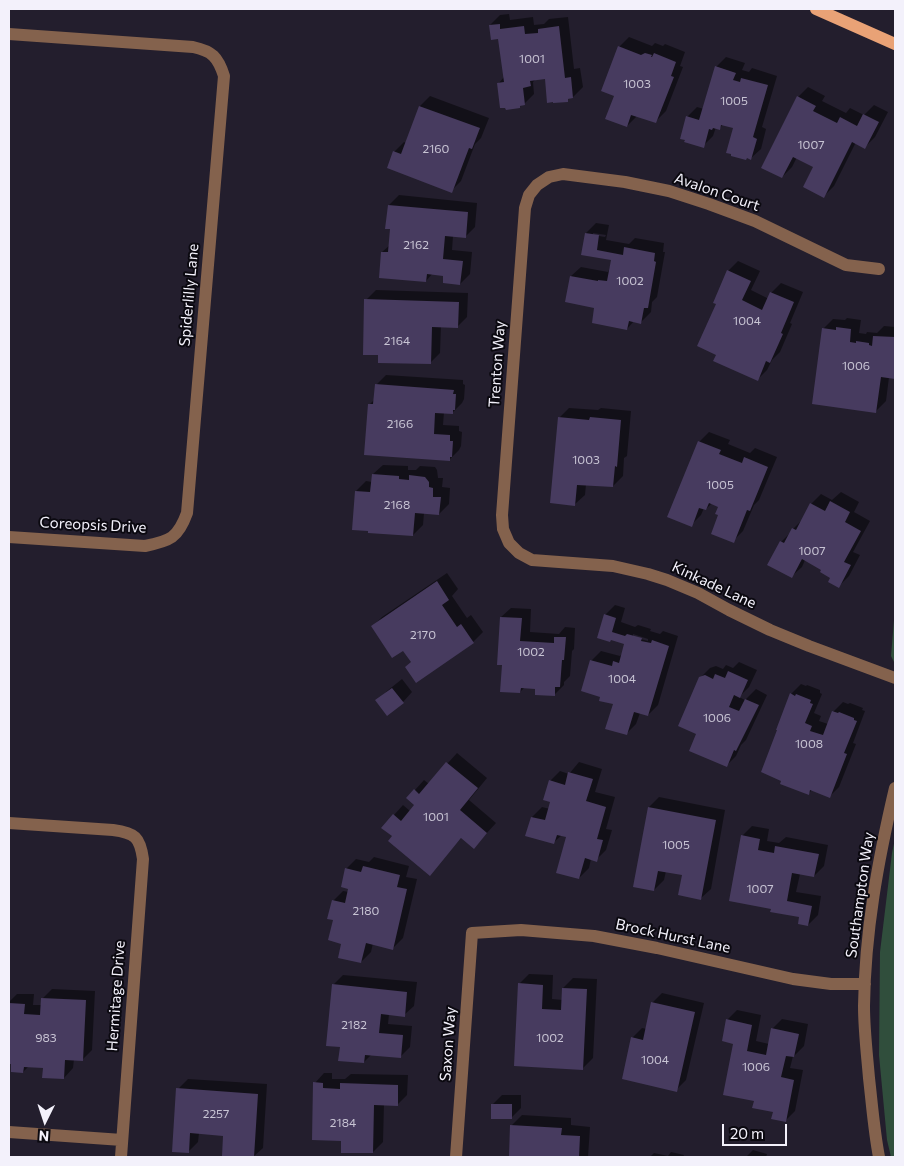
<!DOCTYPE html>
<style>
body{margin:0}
#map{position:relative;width:904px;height:1166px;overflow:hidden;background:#231e2d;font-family:Commissioner,sans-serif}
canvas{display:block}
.frame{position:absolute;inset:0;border:10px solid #f3f1fb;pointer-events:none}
.north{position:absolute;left:20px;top:1096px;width:50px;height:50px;-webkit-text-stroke:4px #0b0910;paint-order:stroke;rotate:184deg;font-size:14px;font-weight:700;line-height:20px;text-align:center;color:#f3f1fb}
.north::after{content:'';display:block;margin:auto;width:18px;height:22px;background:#f3f1fb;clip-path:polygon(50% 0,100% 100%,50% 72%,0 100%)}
.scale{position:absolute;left:722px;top:1124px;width:65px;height:22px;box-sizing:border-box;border:2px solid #f3f1fb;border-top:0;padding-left:6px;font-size:15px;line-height:18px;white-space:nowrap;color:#f3f1fb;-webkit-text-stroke:4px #0b0910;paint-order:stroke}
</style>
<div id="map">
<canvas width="904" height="1166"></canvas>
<div class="frame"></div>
<div class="north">N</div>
<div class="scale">20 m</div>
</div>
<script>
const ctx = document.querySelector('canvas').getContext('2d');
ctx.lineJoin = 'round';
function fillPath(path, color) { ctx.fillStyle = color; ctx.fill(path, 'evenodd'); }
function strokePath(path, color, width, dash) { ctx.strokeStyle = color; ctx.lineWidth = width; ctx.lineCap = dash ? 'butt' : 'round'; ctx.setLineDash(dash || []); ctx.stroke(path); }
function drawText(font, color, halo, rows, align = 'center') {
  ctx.font = font + ' Commissioner,sans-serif'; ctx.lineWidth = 4; ctx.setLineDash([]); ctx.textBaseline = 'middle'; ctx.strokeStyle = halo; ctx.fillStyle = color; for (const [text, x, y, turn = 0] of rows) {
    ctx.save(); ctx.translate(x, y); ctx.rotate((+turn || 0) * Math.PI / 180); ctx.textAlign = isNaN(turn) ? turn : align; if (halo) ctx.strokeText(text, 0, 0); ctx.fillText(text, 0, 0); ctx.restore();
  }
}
const green = new Path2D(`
 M895,608V664L891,656Z
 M895,839V1157H891L887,1140L879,1055L880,952L892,853Z`);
const shadow = new Path2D(`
 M509,14L510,20L533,17L534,25L544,24L549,19L568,17L574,69L580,68L583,87L573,97L570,98L567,100L546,77L537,78L533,82L534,94L524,104L522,105L519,107L499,83L504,77L500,38L490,25L500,15Z
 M629,37L652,46L655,43L663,46L665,44L685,52L680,66L683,67L666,111L656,121L637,116L627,126L616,95L619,47Z
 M726,57L745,63L742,70L749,72L752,68L777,76L762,127L766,129L761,149L751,158L747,157L735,127L723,124L720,128L716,127L713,136L703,146L687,117L697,107L704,109L716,67Z
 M808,87L825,96L822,101L846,113L850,108L864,115L874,105L888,112L875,137L865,147L856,142L834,186L824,196L814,166L797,157L792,167L782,177L798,97Z
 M430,96L489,118L481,138L475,144L461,181L451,191L394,152L404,142L406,143L420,106Z
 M399,195L477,203L475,227L465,237L453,236L452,250L472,252L470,274L460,284L445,274L433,273L426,281L382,252L390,245L391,228L389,205Z
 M596,223L609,225L606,240L629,244L635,238L664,243L663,252H665L657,297L652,302L651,312L641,322L634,321L627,329L596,307L571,276L581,267L608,272L609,270L612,259L583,254L586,233ZM593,233L606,235L605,237L593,235Z
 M738,261L760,271L751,290L769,299L771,293L781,283L803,292L790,323L792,324L780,352L772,360L767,370L758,379L718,354V304L728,271Z
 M376,290L468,293L467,317L457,327L441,326L440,353L430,363L366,300Z
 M847,318L861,320L859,333L866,334L867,332L877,333L884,326L895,327V378L889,377L886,401L876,411L823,329L833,319L845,320Z
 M386,375L463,380V384L465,385L464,399L462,403L452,413L444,412L443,425L459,426V431L462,432L461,446L459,450L449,460L369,405L375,399L376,385Z
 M569,408L598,410L601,408L631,411L627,456L624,458L623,476L613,486L586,484L585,495L575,504L559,418Z
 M709,432L730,440L728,444L750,453L755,448L777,457L759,500L754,505L743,531L733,541L720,514V506L712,503L706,509L704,508L701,515L691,525L699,442Z
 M383,465L408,466V470H416L420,466L435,467L437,470L438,478H443L442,487L450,488L449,504L439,514L424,513L423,525L413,535L356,491L366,481L372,482L373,474Z
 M841,492L859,502L854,512L870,521L853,552L860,555L849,576L839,586L832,577L823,569L805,560L802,567L792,576L781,542L791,532L793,529L803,519L811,504L821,494L832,500Z
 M447,573L458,589L452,596L467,618L471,615L483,632L473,642L412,661L403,649L373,626L382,617Z
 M615,605L625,608L621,622L635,627L638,625L651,629L650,631L660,634L663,631L678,636L658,705L648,715L640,713L636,724L626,734L614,704L602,696L591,661L601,651L620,656L623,653L626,643L611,639L605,615ZM633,634L648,639V641L633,637Z
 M511,608L531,609L530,632L559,634L565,627L575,628L574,649L572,651L570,676L564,682V685L554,695L537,687H525L520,692L503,664L501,617Z
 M739,662L757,670L749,687L739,697L745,700L756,689L767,695L746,740L741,745L736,756L726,766L698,733L700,678L710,668L716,666L723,669L726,665L733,668Z
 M402,679L412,692L403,702L377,701L387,691Z
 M801,684L806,686L807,685L820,690V693L822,694L814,713L821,716L819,721L828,724L833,712L843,702L848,704L850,703L863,708L862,710L865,711L853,743L856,744L839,787L829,797L812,790L808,794L791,694Z
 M457,753L487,778L469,800L496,823L474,847L462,837L430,874L394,836V815L403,805L410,811L416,805L415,790L424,780L429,784Z
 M579,762L602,769L595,792L615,797L606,829L612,830L606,850L596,860L591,859L589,868L579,878L568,837L562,835L553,843L532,817L542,807L550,809L552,801L550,781L560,771L569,774Z
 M659,797L725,810L711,889L701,898L683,874L666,871L664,880L654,890L649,807Z
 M752,826L769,829L767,841L779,843L786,837L828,845L824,866L814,876L800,874L796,892L821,896L818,915L808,925L801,916L772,911L742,836Z
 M374,857L409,866L406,877L417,879L403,938L393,948L373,943L371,952L361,962L343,943L335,919L333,901L343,891L349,892L346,869L356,859L369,862Z
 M529,974L553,975L552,999L563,1000V988L573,978L597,979L593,1058L583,1068L519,984Z
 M343,975L417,982L414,1006L404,1015L389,1014L388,1024L412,1026L410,1047L400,1057L372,1054L364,1062L341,1046L333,985Z
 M52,989L95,991L92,1050L82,1060L74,1059L73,1068L64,1078L44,1066H29L23,1072L12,1063H9V1002L17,994H34L33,1005H41L42,999Z
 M662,993L704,1003L686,1080L676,1090L632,1038L642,1028L647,1029L652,1003Z
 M737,1010L761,1015L756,1041L769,1044L772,1029L782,1019L808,1024L804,1046L794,1056H793L790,1068L803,1070L795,1111L785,1121L774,1111L755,1100L727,1020Z
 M324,1073H332V1079H345L351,1074L408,1075L407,1095L397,1105L384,1104L383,1142L373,1152L342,1140L315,1083Z
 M188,1079L267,1084L263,1148L253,1157L224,1155L225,1135L199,1133L198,1142L188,1152L178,1089Z
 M502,1095H521V1108L512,1117L492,1105Z
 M522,1115L571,1118V1125L590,1127L588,1157H510L512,1125Z
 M753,1150L767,1154L766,1157H746Z
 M671,1152L684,1155L683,1157H650L654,1153L668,1156Z`);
const building = new Path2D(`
 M500,24V29L524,26L525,34L538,33V29L559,26L565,78L571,77L573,98L568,99V102L553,103V102L547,103L545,79L530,81L531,86L523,88L525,105L520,106V108L506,110L505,108H500L497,83L504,82L498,39L491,40L489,25Z
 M618,46L641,55L645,53L652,55L651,57H652L654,53L676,62L671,76L674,77L656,123L631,115L627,127L605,119L614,96L601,91Z
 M715,66L736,73L733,80L740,82L741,78L768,85L753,137L757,139L751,160L747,158L746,160L731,156V154L726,153L733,128L721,125L720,130L713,128L712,130L709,129L704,148L684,142L685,140L680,139L686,116L699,120Z
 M797,96L816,106L813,111L837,123L840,117L857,126L863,114L879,122L865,149L852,142L824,198L803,187L813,167L793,157L782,178L761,168Z
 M419,106L480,128L472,149L469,148L452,193L387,168L393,151L401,154Z
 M388,205L468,212L466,238L445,236L443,259L463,261L460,285L443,283V276L427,274L426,282L379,278L381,252H388L390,229H385Z
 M585,233L599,235L597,250L623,255L624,247L655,253L654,261L656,262L648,308H644L641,324L629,321L627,330L592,323L594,308L565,302L570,276L598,281V280L607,281L611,260L581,255Z
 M727,270L751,281L742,300L762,310L770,292L794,302L781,333L783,334L770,363L766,361L758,381L713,361L716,355L697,346L716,304L713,303Z
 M364,299L459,302L458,328L432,327L431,364L378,363V355H363Z
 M836,327L851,329L850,342L856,343V341L869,343V345L872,346L873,336L895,337V379L881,377L876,413L812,404L822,328L836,330Z
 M375,384L454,390L453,394H456L455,410H453V414L435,413L434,434L450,435V441H453L452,457H450V461L364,455L368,404H373Z
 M558,417L589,420L590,417L621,420L617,467L615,466L613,487L577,485L575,506L550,503Z
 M698,441L721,450L719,454L742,463L744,457L768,467L750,511L747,510L734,543L711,534L718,515L715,514L718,507L709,503L706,510L699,508L692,527L667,517Z
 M372,474L399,476V479L409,480V475L425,477L429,482V487L433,488V497H441L439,515L415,513L413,536L368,533V531L352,530L355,491L370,492Z
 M830,501L850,512L845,522L861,531L844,562L851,565L839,588L828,582L830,578L820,572L821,570L802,559L792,578L767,565L780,541L784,543L792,528L796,530L810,503L825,511Z
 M437,581L449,600L442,605L457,627L461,624L474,643L416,683L405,667L411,662L403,651L392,658L371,626Z
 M604,614L616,618L612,632L625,636L627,634L642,638L641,641L651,643L652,640L669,646L648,716L634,712L627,735L605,729L613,704L599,701L600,697L581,691L590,660L612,666L613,661L619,663L624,644L611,640L610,642L597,638Z
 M500,617L522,618L520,641L554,643V637H566L564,660H562L560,687H555V696L535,695V689L521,688L520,693L500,692L502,665H497Z
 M728,671L748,680L740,698L734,695L729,707L739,711L745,699L759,705L736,751L734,750L727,767L689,751L696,734L678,726L699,677L705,675L713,679L715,674L725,678Z
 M392,688L404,703L387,716L375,700Z
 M790,693L795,696L796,694L811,700L810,703L813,704L805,723L812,726L810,731L823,735L832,711L838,713L839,712L854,718V720L857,721L844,753L847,754L830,798L810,790L809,795L780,784L781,781L761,772L777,730H776Z
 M446,762L478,788L460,810L487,833L474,849L461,838L430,876L388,841L392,836L381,828L393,814L401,821L414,805L406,798L414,789L419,794Z
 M568,772L593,779L586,801L606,807L597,839L603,840L597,862L585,858L579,879L556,873L566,837L557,835L554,844L525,836L531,817L545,820L550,802L543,800L549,780L565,785Z
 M648,807L716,820L701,900L678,895L682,875L658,871L654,891L633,887Z
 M741,835L760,839L758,850L774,853L775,846L819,854L814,877L792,873L787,901L812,906L808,926L798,924L799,917L770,912L771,909L729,901Z
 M363,866L400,875L397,887L407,889L393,950L366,943L361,963L338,958L341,944L328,940L333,920L327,919L332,900L345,903L348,889L341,887L345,868L361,872Z
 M518,983L543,985L542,1009L561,1010L562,988L587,989L583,1070L514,1066Z
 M332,984L407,992L405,1017L381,1014L379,1033L403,1035L401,1058L365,1055L364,1063L338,1061L340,1047L326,1046Z
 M41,998L86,1000L83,1061L65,1060L64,1079L42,1078L43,1068L24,1067L23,1073L11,1072V1064H9V1003L25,1004L24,1014L40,1015Z
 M651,1002L695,1012L677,1092L622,1079L631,1037L643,1040Z
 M726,1019L752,1025L747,1051L766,1055L771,1028L799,1034L794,1057L786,1056L781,1077L794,1080L786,1122L771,1119L773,1112L752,1108L754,1101L723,1095L733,1044L722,1041Z
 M313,1082L323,1083V1088L340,1089V1083L398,1085V1106L374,1105L373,1153H341V1141L312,1140Z
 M176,1088L258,1094L254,1157L222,1156L223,1136L190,1133L189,1153L172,1152Z
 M491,1104H512V1119H491Z
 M510,1125L562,1128L561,1135L580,1136L579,1157H509Z`);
const minor = new Path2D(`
 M9,34L193,47C212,51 218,57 224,76L187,513C178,538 170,541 145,546L9,537
 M879,269L846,265L755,221L709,204L669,191L625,182L563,174L549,177L537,185L529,195L525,208L502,515L503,529L509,543L519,553L532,560L613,566L648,574L667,580L698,593L729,610L770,630L809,646L895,678
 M9,823L113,830C135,833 140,837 143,859L121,1157
 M9,1132L122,1140
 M456,1157L472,933L521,930L594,936L657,948L793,979L831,984H865
 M879,1157C874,1131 872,1104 869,1078C867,1054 864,1030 864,1006C865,931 878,860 895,788`);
const major = new Path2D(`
 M816,9L895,44`);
const numberNames = [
 ["1001",532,59],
 ["1003",637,84],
 ["1005",734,101],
 ["1007",811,145],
 ["2160",436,149],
 ["2162",416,245],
 ["1002",630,281],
 ["1004",747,321],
 ["2164",397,341],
 ["1006",856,366],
 ["2166",400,424],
 ["1003",586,460],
 ["1005",720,485],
 ["2168",397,505],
 ["1007",812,551],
 ["2170",423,635],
 ["1002",531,652],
 ["1004",622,679],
 ["1006",717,718],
 ["1008",809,744],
 ["1001",436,817],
 ["1005",676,845],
 ["1007",760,889],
 ["2180",366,911],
 ["2182",354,1025],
 ["983",46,1038],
 ["1002",550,1038],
 ["1004",655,1060],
 ["1006",756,1067],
 ["2257",216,1114],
 ["2184",343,1123]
];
const streetNames = [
 ["Avalon Court",717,192,19],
 ["Spiderlilly Lane",189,295,-85],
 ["Trenton Way",497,364,-86],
 ["Coreopsis Drive",93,525,3],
 ["Kinkade Lane",714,585,25],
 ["Southampton Way",860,895,-82],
 ["Brock Hurst Lane",673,936,12],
 ["Hermitage Drive",116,996,-86],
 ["Saxon Way",448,1044,-86]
];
fillPath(green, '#304e3c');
fillPath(shadow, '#0007');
fillPath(building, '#473b5f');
strokePath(minor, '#84624d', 12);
strokePath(major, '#e9a276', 12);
drawText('12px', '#c8c4d4', null, numberNames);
drawText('15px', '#f3f1fb', '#0b0910', streetNames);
</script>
